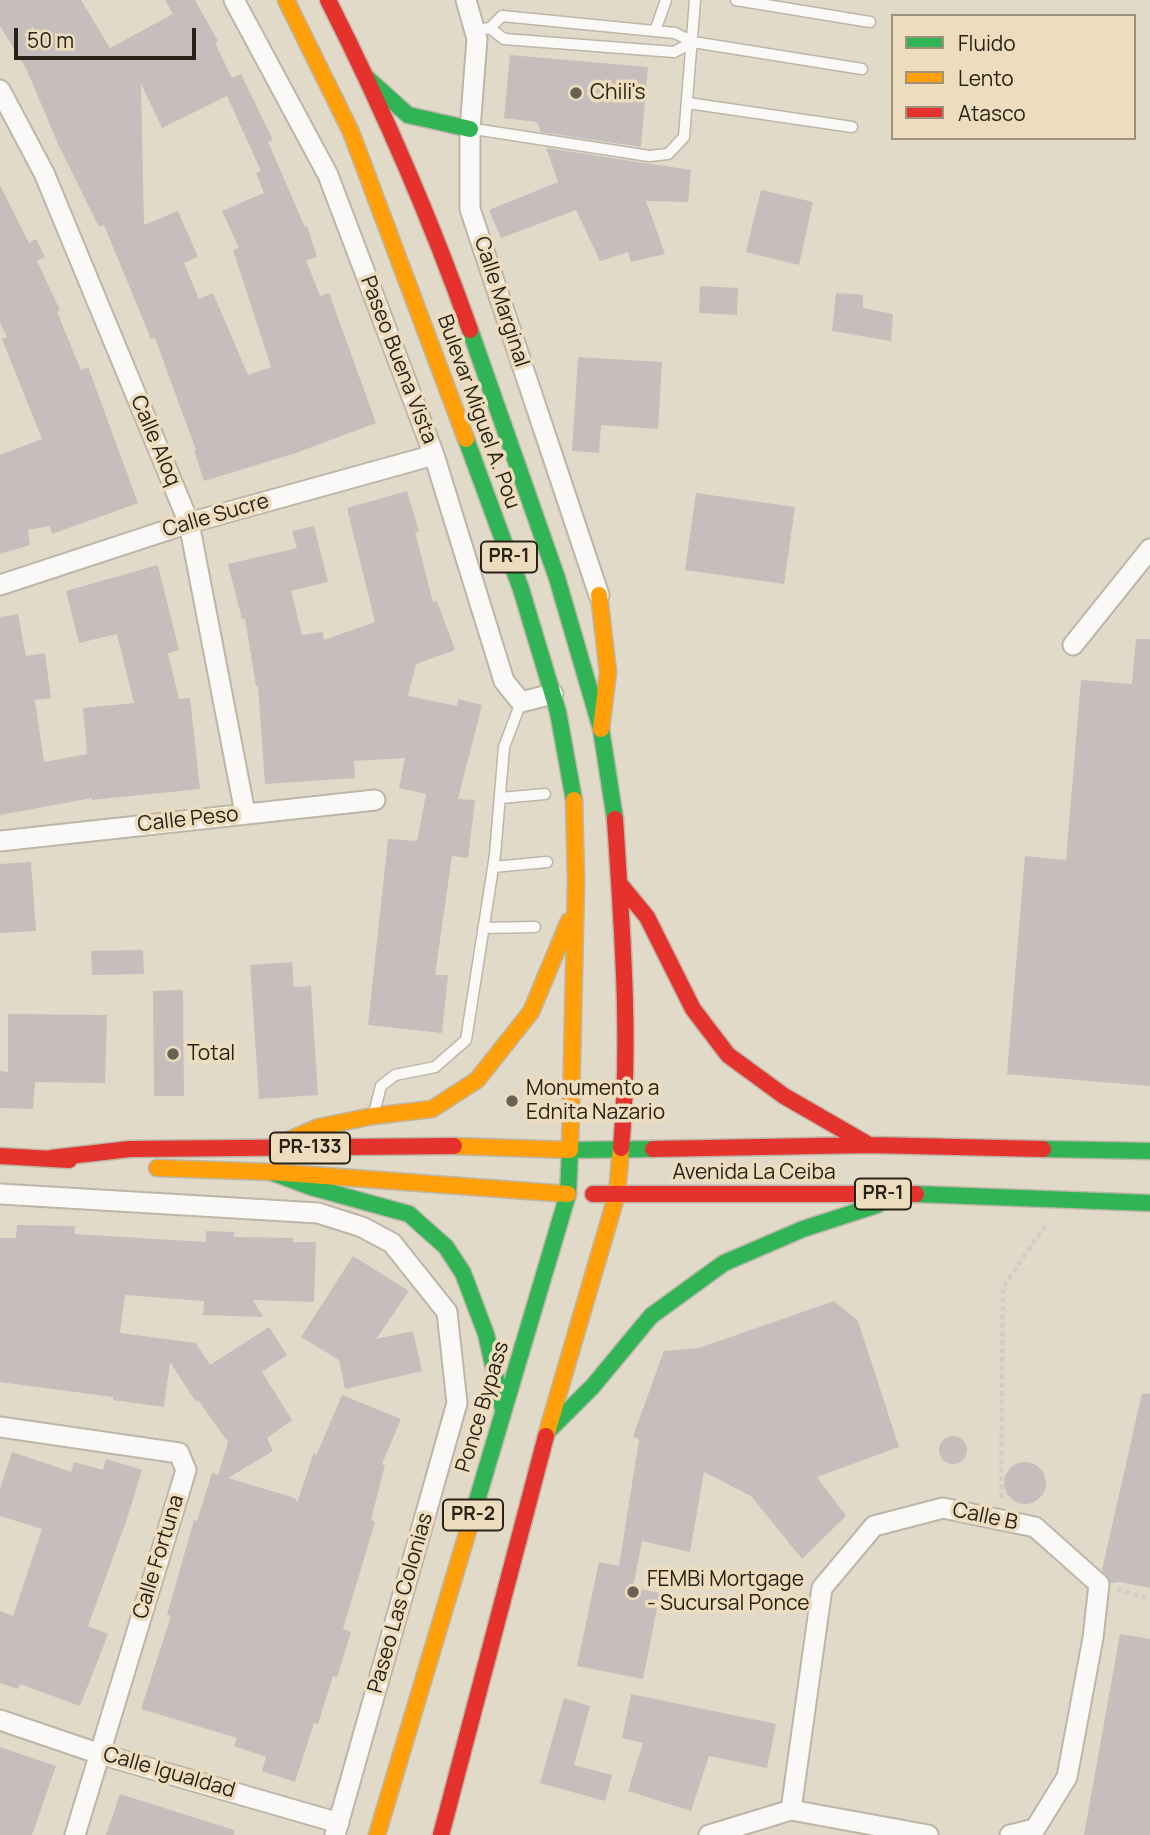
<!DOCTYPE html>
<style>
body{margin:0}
#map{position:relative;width:1150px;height:1835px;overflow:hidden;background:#e2dac8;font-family:Manrope,sans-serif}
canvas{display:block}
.legend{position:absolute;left:891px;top:14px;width:245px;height:126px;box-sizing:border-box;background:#edddbe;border:2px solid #9e927b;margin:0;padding:9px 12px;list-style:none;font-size:21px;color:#282216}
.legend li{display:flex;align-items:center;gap:14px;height:35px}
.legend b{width:35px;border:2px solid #9e927b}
.scale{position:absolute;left:14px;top:28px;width:182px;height:32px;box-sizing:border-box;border:4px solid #282216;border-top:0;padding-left:9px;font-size:21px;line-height:24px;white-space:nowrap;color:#282216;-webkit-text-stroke:5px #edddbe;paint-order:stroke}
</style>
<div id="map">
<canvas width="1150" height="1835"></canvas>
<ul class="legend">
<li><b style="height:9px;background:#30b455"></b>Fluido</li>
<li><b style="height:9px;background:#ff9f0a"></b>Lento</li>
<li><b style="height:9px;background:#e5322d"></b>Atasco</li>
</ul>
<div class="scale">50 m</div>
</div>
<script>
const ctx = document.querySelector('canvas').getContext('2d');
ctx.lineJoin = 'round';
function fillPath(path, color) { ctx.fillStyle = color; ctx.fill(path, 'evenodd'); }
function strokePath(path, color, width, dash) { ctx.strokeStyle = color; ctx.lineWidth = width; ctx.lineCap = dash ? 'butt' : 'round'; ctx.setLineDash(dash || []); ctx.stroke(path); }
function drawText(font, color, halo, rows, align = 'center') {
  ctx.font = font + ' Manrope,sans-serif'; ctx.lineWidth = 7; ctx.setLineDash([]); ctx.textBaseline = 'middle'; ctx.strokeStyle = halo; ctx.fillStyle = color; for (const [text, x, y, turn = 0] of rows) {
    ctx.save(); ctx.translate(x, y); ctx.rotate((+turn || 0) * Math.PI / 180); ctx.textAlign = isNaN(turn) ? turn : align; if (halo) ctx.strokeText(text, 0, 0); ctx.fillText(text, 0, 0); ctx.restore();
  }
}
const building = new Path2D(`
 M0,0H81L110,48L173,14L165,0H195L218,41L215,43L232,78L241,74L273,140L268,142L305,227L307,226L317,257L306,260L320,296L329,293L376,423L296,453L204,481L194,451L196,450L155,338L151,339L104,225L99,227L58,144L26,68L0,26ZM141,84L162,128L227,96L261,171L256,173L264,193L222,211L239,248L233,250L271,367L248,375L213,293L199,299L184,263L198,257L178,211L144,225Z
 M510,55L648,67L641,147L541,132L537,122L504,118Z
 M546,148L691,170L688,202L646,201L665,254L631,262L628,252L600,261L576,210L501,238L489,210L558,182Z
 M0,185L29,243L36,239L45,257L37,261L60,310L57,312L81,370L88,367L138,503L52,534L50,526L28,530L30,545L0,554V455L42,439L2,339L7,337L0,323Z
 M761,190L813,202L799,265L746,252Z
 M700,286L738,288L737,315L699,313Z
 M836,293L863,295V308L893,314L891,341L832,331Z
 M578,357L662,362L658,429L601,425L599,453L572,451Z
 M407,491L419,531L415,532L433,602L437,601L455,650L416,664L408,696L457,706L458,699L482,705L458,799L475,800L468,858L452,856L435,975H448L442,1033L368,1025L388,839L417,841L426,794L399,788L405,758L354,761L355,778L265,784L258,686H256L245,619H242L228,564L297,548L292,531L314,526L328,582L291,591L302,635L323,632L324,640L375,622L347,508Z
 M696,493L795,507L784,584L685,570Z
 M158,565L179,650L168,653L179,699L190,698L200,789L92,800V798L0,815V617L18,614L26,656L45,653L51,698L35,700L44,762L87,754L83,708L134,703L117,634L79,643L66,591Z
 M1136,639H1150V1086L1007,1074L1025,856L1066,860L1081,680L1132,684Z
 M31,862L36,931L0,933V864Z
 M143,950L144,974L92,975L91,951Z
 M292,962L294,987L311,986L318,1095L259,1099L250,965Z
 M183,990L184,1096H154L153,991Z
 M8,1014L107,1015L105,1083L35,1082L33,1109L0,1108V1071L8,1072Z
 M17,1225L75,1226L74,1234L206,1242V1231L234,1232V1237L293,1238V1242H316L314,1302L253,1300L263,1317L203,1315L204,1301L125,1295L120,1333L196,1343L210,1365L269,1327L287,1355L262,1372L292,1420L267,1438L273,1451L228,1478L295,1498L297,1503L314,1452L316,1456L342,1395L401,1419L382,1464L385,1465L371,1520L375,1522L343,1629L351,1632L337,1677L333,1676L318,1724L314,1723L295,1782L262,1771L266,1757L234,1746L237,1738L141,1709L171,1616L167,1615L194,1520L197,1521L212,1473L218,1475L228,1442L198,1400L196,1402L170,1362L164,1407L113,1400V1397L0,1382V1238H16Z
 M353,1256L409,1291L376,1339L413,1331L422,1371L345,1389L339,1360L301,1337Z
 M834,1301L858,1321L899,1447L817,1477L846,1516L802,1559L751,1496L704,1472L690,1552L642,1541L633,1588L660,1593L643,1679L577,1666L599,1562L619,1566L639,1440L633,1436L664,1351L699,1348Z
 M1142,1393L1150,1394V1588L1120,1582L1111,1583L1102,1570Z
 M939 1450a14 14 0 1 1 28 0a14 14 0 1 1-28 0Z
 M12,1452L71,1472L74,1462L103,1470L106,1459L142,1470L126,1522L88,1626L108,1634L80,1706L20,1684L18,1689L0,1683V1611L13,1616L42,1529L0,1516V1489Z
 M1004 1483a21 21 0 1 1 42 0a21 21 0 1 1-42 0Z
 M1120,1634L1150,1639V1835H1084Z
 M631,1694L776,1724L767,1768L709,1756L691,1811L628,1791L643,1743L622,1738Z
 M564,1698L590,1706L574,1765L612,1775L605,1801L540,1783Z
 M0,1747L56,1766L32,1835H0Z
 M120,1794L234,1830V1835H106Z`);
const path = new Path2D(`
 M1001,1498L1003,1287L1045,1226
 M1117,1589L1150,1599`);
const lane = new Path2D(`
 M736,0L870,22
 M490,28L504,39L674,52L693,42
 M475,30L490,28L502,16L675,33L693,42L862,69
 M655,31L666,0
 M688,103L852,127
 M474,129L649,156L668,154L684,137L695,0
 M500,798L545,794
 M493,867L547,862
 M483,928L535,927
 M374,1113L381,1086L395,1075L435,1067L466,1040L495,855L504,747L521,702`);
const street = new Path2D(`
 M234,0L328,175L434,455L504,681L521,702L553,694
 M466,0L477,39L470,129V209L599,595
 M0,90L44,173L189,523L245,813
 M0,585L189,523L434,455
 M1073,645L1150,549
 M0,841L375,800
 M0,1194L318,1213L362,1227L392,1243L447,1312L457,1403L335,1835
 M0,1427L179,1453L186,1470L75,1835
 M0,1720L100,1754L339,1823
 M709,1835L791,1810
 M928,1835L791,1810L822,1588L874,1526L943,1508L1035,1527L1099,1584L1093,1638L1067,1777L1035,1829L1010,1835`);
const fast = new Path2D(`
 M368,79L408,115L470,129
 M470,330L557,578L601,729L615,819
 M466,439L521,589L558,712L574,800
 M1043,1149L1150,1151
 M271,1172L311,1187L409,1214L446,1247L463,1273L486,1334L503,1409
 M916,1194L1150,1203
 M550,1429L593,1386L651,1316L724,1263L803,1229L877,1205
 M473,1514L568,1194L570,1150L653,1149`);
const slow = new Path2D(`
 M286,0L351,132L466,439
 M599,595L608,672L601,729
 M284,1142L319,1127L373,1116L432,1109L477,1080L531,1012L569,921
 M454,1146L570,1150L576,881L574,800
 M157,1168L271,1172L568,1194
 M546,1436L617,1194L621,1148
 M377,1835L473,1514`);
const jam = new Path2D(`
 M328,0C382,107 430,217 470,330
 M615,819C622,928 631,1039 621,1148
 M619,883L647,917L693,1009L728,1055L784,1096L869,1145
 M653,1149L869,1145L1043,1149
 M0,1156L69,1160
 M51,1158L130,1149L454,1146
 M593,1194H916
 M441,1835L546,1436`);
const markers = [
 [576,93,7,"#696254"],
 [173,1054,7,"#696254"],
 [512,1101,7,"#696254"],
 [633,1592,7,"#696254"]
];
const shields = [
 [509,557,56],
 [310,1148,80],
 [883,1194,56],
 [473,1515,60]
];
const shieldNames = [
 ["PR-1",509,557],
 ["PR-133",310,1148],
 ["PR-1",883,1194],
 ["PR-2",473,1515]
];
const poiNames = [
 ["Chili's",590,93],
 ["Total",187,1054],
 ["Monumento a",526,1089],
 ["Ednita Nazario",526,1113],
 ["FEMBi Mortgage",647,1580],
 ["- Sucursal Ponce",647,1604]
];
const streetNames = [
 ["Calle Marginal",501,302,72],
 ["Paseo Buena Vista",398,360,69],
 ["Bulevar Miguel A. Pou",478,412,70],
 ["Calle Aloq",155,441,67],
 ["Calle Sucre",216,516,-16],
 ["Calle Peso",188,820,-6],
 ["Avenida La Ceiba",754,1173],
 ["Ponce Bypass",483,1407,-73],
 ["Calle B",985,1517,12],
 ["Calle Fortuna",159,1557,-73],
 ["Paseo Las Colonias",401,1603,-74],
 ["Calle Igualdad",169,1773,16]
];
fillPath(building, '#c5bebc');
strokePath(lane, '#bcb6a8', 13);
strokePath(street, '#bcb6a8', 23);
strokePath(fast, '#bcb6a8', 19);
strokePath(slow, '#bcb6a8', 19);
strokePath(jam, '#bcb6a8', 19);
strokePath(path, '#d1cec9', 4.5, [5, 3.5]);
strokePath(lane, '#fbf9f7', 10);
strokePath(street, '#fbf9f7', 19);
strokePath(fast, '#30b455', 16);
strokePath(slow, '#ff9f0a', 16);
strokePath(jam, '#e5322d', 16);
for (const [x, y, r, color] of markers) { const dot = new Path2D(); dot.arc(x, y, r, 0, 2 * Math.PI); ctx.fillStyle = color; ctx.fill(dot); strokePath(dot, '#edddbe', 2.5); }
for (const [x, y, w] of shields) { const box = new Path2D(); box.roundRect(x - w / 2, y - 15.5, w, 31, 5); ctx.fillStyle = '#edddbe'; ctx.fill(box); strokePath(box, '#282216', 2); }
drawText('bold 19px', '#282216', null, shieldNames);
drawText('21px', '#282216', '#edddbe', poiNames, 'left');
drawText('21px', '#282216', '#edddbe', streetNames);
</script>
